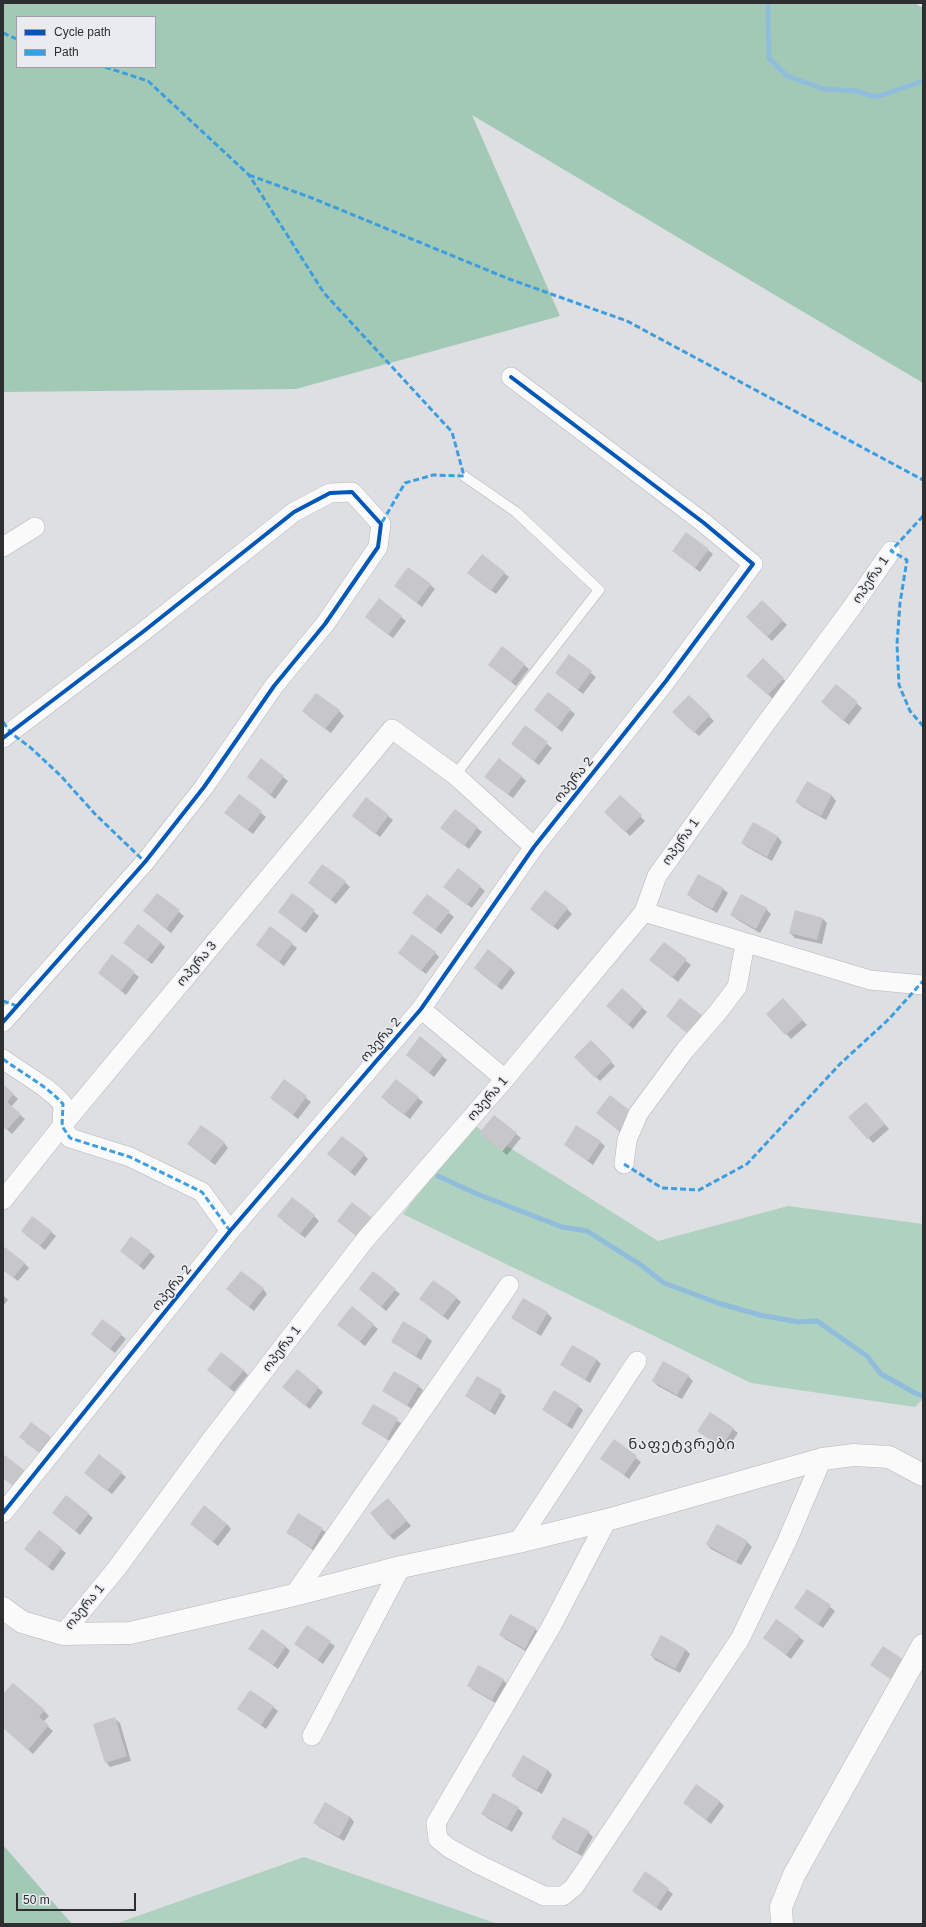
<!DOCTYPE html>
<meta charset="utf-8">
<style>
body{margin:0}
#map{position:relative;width:926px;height:1927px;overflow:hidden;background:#dedfe2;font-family:Helvetica,sans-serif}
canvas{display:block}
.frame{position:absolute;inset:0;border:4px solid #2d2e2f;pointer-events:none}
.legend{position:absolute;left:16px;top:16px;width:140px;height:52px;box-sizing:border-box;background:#eaebf0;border:1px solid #9e9fa3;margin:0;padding:5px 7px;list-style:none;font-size:12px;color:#2d2e2f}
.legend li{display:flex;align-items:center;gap:8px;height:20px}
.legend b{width:20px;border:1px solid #9e9fa3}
.scale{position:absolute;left:16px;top:1893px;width:120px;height:18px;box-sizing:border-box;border:2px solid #2d2e2f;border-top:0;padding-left:5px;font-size:12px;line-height:14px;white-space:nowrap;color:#2d2e2f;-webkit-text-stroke:3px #eaebf0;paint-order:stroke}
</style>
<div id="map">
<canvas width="926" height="1927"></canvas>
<div class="frame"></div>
<ul class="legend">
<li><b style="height:5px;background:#0057b8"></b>Cycle path</li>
<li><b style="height:5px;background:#3d9de1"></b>Path</li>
</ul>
<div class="scale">50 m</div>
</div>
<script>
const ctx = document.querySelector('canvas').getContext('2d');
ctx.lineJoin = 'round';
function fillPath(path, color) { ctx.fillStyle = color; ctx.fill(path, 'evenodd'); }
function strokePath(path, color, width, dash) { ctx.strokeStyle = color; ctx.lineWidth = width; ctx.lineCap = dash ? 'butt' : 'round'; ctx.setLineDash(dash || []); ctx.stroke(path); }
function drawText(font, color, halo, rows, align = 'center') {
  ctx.font = font + ' Helvetica,"Noto Sans Georgian",sans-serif'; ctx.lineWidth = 3; ctx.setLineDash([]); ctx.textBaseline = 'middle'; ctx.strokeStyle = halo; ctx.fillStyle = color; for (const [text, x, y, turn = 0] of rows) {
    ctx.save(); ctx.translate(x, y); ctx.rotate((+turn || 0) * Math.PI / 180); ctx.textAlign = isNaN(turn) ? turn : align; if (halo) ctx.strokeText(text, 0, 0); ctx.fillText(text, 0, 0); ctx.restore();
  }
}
const green = new Path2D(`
 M472,1124L658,1241L788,1206L923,1224V1399L915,1407L751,1383L403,1214Z
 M304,1857L498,1924H115Z`);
const forest = new Path2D(`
 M3,3H914L923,8V383L472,115L560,316L296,389L3,392ZM17,17H155V67H17Z
 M3,1845L72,1924H3Z`);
const shadow = new Path2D(`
 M686,533L713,554L700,572L678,555Z
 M409,568L435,589L422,607L400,590Z
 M504,573L509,577L496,594L473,577Z
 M762,601L787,625L772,641L747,617Z
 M366,617H401L406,621L393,638Z
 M503,648L529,669L516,686L489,665Z
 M569,655L596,677L583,694L556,673Z
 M763,660L788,684L773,699L748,676Z
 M836,686L862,708L849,725L827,707Z
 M689,697L714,721L699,736L674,712Z
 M535,710H570L575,714L562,732Z
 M339,711L344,716L331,733L308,716Z
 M525,726L552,748L539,765L517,748Z
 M261,760L288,781L275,799L248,777Z
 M521,776L526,781L513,798L490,781Z
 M807,783L832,796L836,801L826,820L801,806L797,802Z
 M239,795L266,817L253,834L230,817Z
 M620,797L645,821L630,836L606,812Z
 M366,799L393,820L380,837L353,816Z
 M753,824L778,837L782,842L772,861L747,847L742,843Z
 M442,828H477L482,832L469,849Z
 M345,882L350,887L336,904L314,887Z
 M480,887L485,891L472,908L449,891Z
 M723,889L728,893L717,913L693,899L688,894Z
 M157,894L184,916L171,933L144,911Z
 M292,894L319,916L306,933L284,916Z
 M427,895L454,917L441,934L418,917Z
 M742,895L766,909L771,914L760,933L736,919L731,914Z
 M567,909L572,914L558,930L536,913Z
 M823,919L827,923L822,944L795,938L790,933Z
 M270,927L297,948L284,966L262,949Z
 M160,942L165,947L152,964L129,947Z
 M664,943L691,965L678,982L655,964Z
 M435,953L439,957L426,974L404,957Z
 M112,956L139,977L126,995L99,973Z
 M511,968L515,973L502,990L480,973Z
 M622,989L647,1012L633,1029L612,1010Z
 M787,1004L807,1025L791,1039L767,1014Z
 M421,1038L447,1060L434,1077L407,1055Z
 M591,1042L615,1066L600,1081L576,1057Z
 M284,1080L311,1102L298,1119L276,1102Z
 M396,1080L423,1102L410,1119L387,1102Z
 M3,1085L18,1099L11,1107L25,1119L12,1134L3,1126Z
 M871,1108L889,1129L873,1143L850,1117Z
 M597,1113L633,1114L624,1135Z
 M516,1134L521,1138L507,1155L485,1138Z
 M600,1142L605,1146L593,1165L565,1145Z
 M224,1143L228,1148L215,1165L188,1144Z
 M328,1154L364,1155L368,1159L355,1176Z
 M314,1216L319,1221L305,1238L283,1221Z
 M51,1232L56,1236L45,1250L26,1235Z
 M121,1251L150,1252L155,1256L144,1270Z
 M3,1252L24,1263L29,1268L18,1281L3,1270Z
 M263,1289L267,1294L254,1311L232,1294Z
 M360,1289L395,1290L400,1294L386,1311Z
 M3,1295L8,1300L3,1306Z
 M456,1298L461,1302L448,1320L425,1303Z
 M352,1308L378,1329L365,1346L343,1329Z
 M547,1313L552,1318L541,1336L512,1318Z
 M121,1335L126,1339L115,1353L96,1338Z
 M427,1337L432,1341L421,1360L392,1342Z
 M597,1360L601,1364L590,1383L561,1365Z
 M208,1370H243L248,1375L234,1392Z
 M297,1370L323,1392L310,1409L283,1387Z
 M688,1376L693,1381L682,1399L658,1386L653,1381Z
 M477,1377L506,1396L495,1415L466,1396Z
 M418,1386L423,1390L412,1409L383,1391Z
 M373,1405L402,1424L391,1442L363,1424Z
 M578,1406L583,1410L572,1429L543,1410Z
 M733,1429L738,1433L726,1451L698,1431Z
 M50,1438L55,1443L44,1456L25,1442Z
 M614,1441L641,1462L629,1479L601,1458Z
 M121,1473L126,1477L112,1494L90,1477Z
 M66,1496L93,1518L80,1535L53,1513Z
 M393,1504L411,1526L394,1540L389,1535Z
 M299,1514L327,1533L316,1552L288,1533Z
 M227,1524L231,1529L218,1546L196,1528Z
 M747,1542L752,1547L741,1565L711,1549L707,1544Z
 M61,1549L66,1553L53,1571L30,1553Z
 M808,1590L835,1611L823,1628L795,1608Z
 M307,1626L335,1646L323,1664L295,1644Z
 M535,1629L540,1634L529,1653L505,1639L500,1634Z
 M661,1636L686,1650L690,1654L680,1673L655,1660L651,1655Z
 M799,1637L804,1641L791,1659L764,1638Z
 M285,1646L290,1651L278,1669L250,1649Z
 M503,1680L508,1685L497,1704L473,1690L468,1685Z
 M3,1696L44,1711L49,1716L43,1722L53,1731L33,1754L3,1727Z
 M273,1707L278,1711L266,1729L238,1709Z
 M115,1719L120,1723L131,1761L110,1767L106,1762Z
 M523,1757L548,1770L552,1775L542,1794L517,1780L513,1776Z
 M719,1801L724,1806L711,1824L684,1803Z
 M325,1804L350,1817L354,1822L344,1841L319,1827L315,1823Z
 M518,1808L523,1813L512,1832L487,1818L483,1813Z
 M588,1832L593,1837L582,1856L557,1842L553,1838Z
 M646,1873L673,1894L661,1911L633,1891Z`);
const stream = new Path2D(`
 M768,3L769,58L787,76L824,89L857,91L876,97L923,81
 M438,1176L477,1194L562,1227L587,1231L641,1265L664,1283L718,1303L760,1315L798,1322L817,1321L867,1356L881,1374L915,1393L923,1396`);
const building = new Path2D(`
 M686,532L709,549L695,568L672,551Z
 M482,554L505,572L491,591L467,573Z
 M408,567L431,584L417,603L394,586Z
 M379,598L402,616L388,635L365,617Z
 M762,600L783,620L767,637L746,617Z
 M502,646L525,664L511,682L488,665Z
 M569,654L592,671L578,690L555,673Z
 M763,658L784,678L768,695L746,676Z
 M836,684L858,702L843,721L821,702Z
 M548,692L571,709L557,728L534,710Z
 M316,693L340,710L325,729L302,711Z
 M689,695L710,715L694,733L672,712Z
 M525,725L548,742L534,761L511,744Z
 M261,758L284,776L270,795L247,777Z
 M499,758L522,776L508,794L484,777Z
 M807,781L832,795L821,816L795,802Z
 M239,794L262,811L248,830L224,813Z
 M620,795L642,815L625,832L604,812Z
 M366,797L389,815L375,834L352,816Z
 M455,809L478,827L464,846L440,828Z
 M753,822L778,836L767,857L741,843Z
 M322,864L346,881L331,900L308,883Z
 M458,868L481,886L467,905L443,887Z
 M698,874L724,888L712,909L687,895Z
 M545,890L568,908L553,927L530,909Z
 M157,893L180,910L166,929L143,911Z
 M292,893L315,910L301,929L278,912Z
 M427,894L450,911L435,930L412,913Z
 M741,894L767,908L756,929L730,915Z
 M795,910L823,918L817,940L789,933Z
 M138,924L161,942L147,960L123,943Z
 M270,926L293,943L279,962L256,945Z
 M412,934L436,952L421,971L398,953Z
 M664,942L687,959L672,978L649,960Z
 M488,949L511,968L497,986L474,968Z
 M112,954L135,972L121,991L98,973Z
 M622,988L643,1007L628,1025L606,1006Z
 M680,998L703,1016L689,1035L666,1016Z
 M783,998L803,1020L785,1035L766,1014Z
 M420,1036L443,1055L429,1073L406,1055Z
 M591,1040L612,1061L595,1078L574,1057Z
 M284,1079L307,1096L293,1115L270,1098Z
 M396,1079L419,1097L404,1115L381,1097Z
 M3,1084L14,1094L7,1102L21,1114L7,1130L3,1127Z
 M610,1095L633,1113L619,1131L596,1113Z
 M866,1102L885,1124L867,1139L848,1117Z
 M494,1115L517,1133L502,1152L479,1133Z
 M201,1125L225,1142L210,1161L187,1144Z
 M576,1125L601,1141L588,1161L564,1145Z
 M342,1136L365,1154L350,1172L327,1154Z
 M292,1197L315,1215L300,1234L277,1216Z
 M352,1202L375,1220L360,1239L337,1221Z
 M32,1216L52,1231L40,1246L21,1231Z
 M131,1236L151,1251L139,1266L120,1251Z
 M5,1247L25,1263L13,1278L3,1270V1250Z
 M241,1271L264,1288L249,1307L226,1289Z
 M373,1271L396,1289L381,1307L359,1289Z
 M433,1280L457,1297L443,1316L419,1299Z
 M523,1298L548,1312L536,1333L511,1318Z
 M352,1306L374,1324L360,1342L337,1325Z
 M102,1319L122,1334L110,1349L91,1334Z
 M403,1321L428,1336L416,1356L391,1342Z
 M572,1345L597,1359L585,1380L560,1365Z
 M221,1352L244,1370L229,1388L207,1370Z
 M663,1361L689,1375L677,1395L652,1381Z
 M297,1369L319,1387L305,1406L282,1387Z
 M394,1371L419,1385L407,1406L382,1391Z
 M477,1376L502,1390L490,1411L465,1396Z
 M554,1390L579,1405L567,1425L542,1410Z
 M373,1404L398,1418L387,1439L361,1424Z
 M710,1412L734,1428L721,1447L697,1431Z
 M31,1422L51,1437L39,1452L19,1437Z
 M614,1439L637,1456L624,1475L600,1459Z
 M99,1454L122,1472L107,1491L84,1473Z
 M5,1455L25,1471L13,1486L3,1478V1458Z
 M66,1495L89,1513L75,1531L52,1513Z
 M388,1498L407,1521L389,1536L370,1513Z
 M204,1505L227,1524L213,1542L190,1524Z
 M298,1513L323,1528L312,1548L286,1533Z
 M717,1524L748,1541L736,1562L706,1544Z
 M39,1530L62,1548L48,1567L24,1549Z
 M807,1589L831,1605L818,1625L794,1608Z
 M510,1614L536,1628L525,1649L499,1635Z
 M776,1619L800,1636L786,1655L763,1638Z
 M307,1625L331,1641L318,1660L294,1644Z
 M262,1629L286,1646L273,1665L248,1649Z
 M661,1635L686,1649L675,1669L650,1655Z
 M883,1646L907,1662L893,1681L870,1665Z
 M478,1665L504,1679L492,1700L467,1686Z
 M13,1683L45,1710L39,1717L49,1725L28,1750L3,1728V1694Z
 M250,1690L274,1706L261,1725L237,1709Z
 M115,1717L127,1756L105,1763L93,1724Z
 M523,1755L548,1770L537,1790L511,1776Z
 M696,1784L720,1801L706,1820L683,1803Z
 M493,1793L519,1807L507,1828L481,1814Z
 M325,1802L350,1817L339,1837L313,1823Z
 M563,1817L589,1831L577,1852L551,1838Z
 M645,1871L669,1888L656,1908L632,1891Z`);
const lane = new Path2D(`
 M455,775L599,590L516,512L464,476`);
const street = new Path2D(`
 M3,547L35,527
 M3,738L144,631L294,512L330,493L352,492L381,524L378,547L325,624L274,686L204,787L145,862L3,1022
 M644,912L870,980L923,985
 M421,1009L505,1079
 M3,1059C23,1074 46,1085 63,1104L62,1126L70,1138L130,1157L202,1192L230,1231
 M624,1164L627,1140L638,1114L685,1050L718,1012L737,987L745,944
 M3,1200L62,1126L392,729L455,775L534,847
 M3,1513L230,1231L421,1009L534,847L666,681L753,564L704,523L511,377
 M607,1520L551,1627L436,1823L438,1839L449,1848L478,1864L544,1896H563L574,1887L740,1639L787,1541L822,1459
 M518,1542L637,1361
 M294,1595L509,1285
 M63,1634L117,1568L214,1436L365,1240L505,1079L644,912L657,876L761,730L850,610L891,551
 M312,1736L401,1567`);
const secondary = new Path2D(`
 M3,1608L22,1622L63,1634L130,1633L294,1595L401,1567L518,1542L607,1520L822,1459L854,1455L889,1457L923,1475
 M782,1924L781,1907L794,1875L923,1645`);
const quiet = new Path2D(`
 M3,33L17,39
 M105,67L148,81L249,175L324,293L452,432L464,476L433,475L405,483L381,524
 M249,175L312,198L509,279L627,321L923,480
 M923,516L891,551L907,560L900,603L897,644L899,685L910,711L923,726
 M3,722L11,733L31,748L61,776L95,814L145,862
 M3,1001L17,1006
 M3,1059C23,1074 46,1085 63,1104L62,1126L70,1138L130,1157L202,1192L230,1231
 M624,1164L662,1188L699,1190L747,1164L840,1064L889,1019L923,981`);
const cycleway = new Path2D(`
 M3,738L144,631L294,512L330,493L352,492L381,524L378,547L325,624L274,686L204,787L145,862L3,1022
 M3,1513L230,1231L421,1009L534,847L666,681L753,564L704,523L511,377`);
const streetNames = [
 ["ოპერა 1",871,580,-56],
 ["ოპერა 2",574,780,-51],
 ["ოპერა 1",681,842,-55],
 ["ოპერა 3",197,964,-50],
 ["ოპერა 2",381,1040,-49],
 ["ოპერა 1",488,1099,-49],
 ["ოპერა 2",172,1288,-51],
 ["ოპერა 1",282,1349,-53],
 ["ოპერა 1",85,1607,-51]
];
const quarterNames = [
 ["ნაფეტვრები",682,1445]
];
fillPath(green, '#afd1bf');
fillPath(forest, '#a2c9b5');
fillPath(shadow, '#0003');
strokePath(stream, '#90bddc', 5);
fillPath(building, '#c7c7ca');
strokePath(lane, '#b5b6b8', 11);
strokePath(street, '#b5b6b8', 20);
strokePath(secondary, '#b5b6b8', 23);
strokePath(lane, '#fafafb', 10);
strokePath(street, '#fafafb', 19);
strokePath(secondary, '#fafafb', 22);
strokePath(quiet, '#3d9de1', 3, [6, 3]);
strokePath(cycleway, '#0057b8', 4);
drawText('13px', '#2d2e2f', '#eaebf0', streetNames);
ctx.letterSpacing = '1px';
drawText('15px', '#2d2e2f', '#eaebf0', quarterNames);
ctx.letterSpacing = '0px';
</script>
